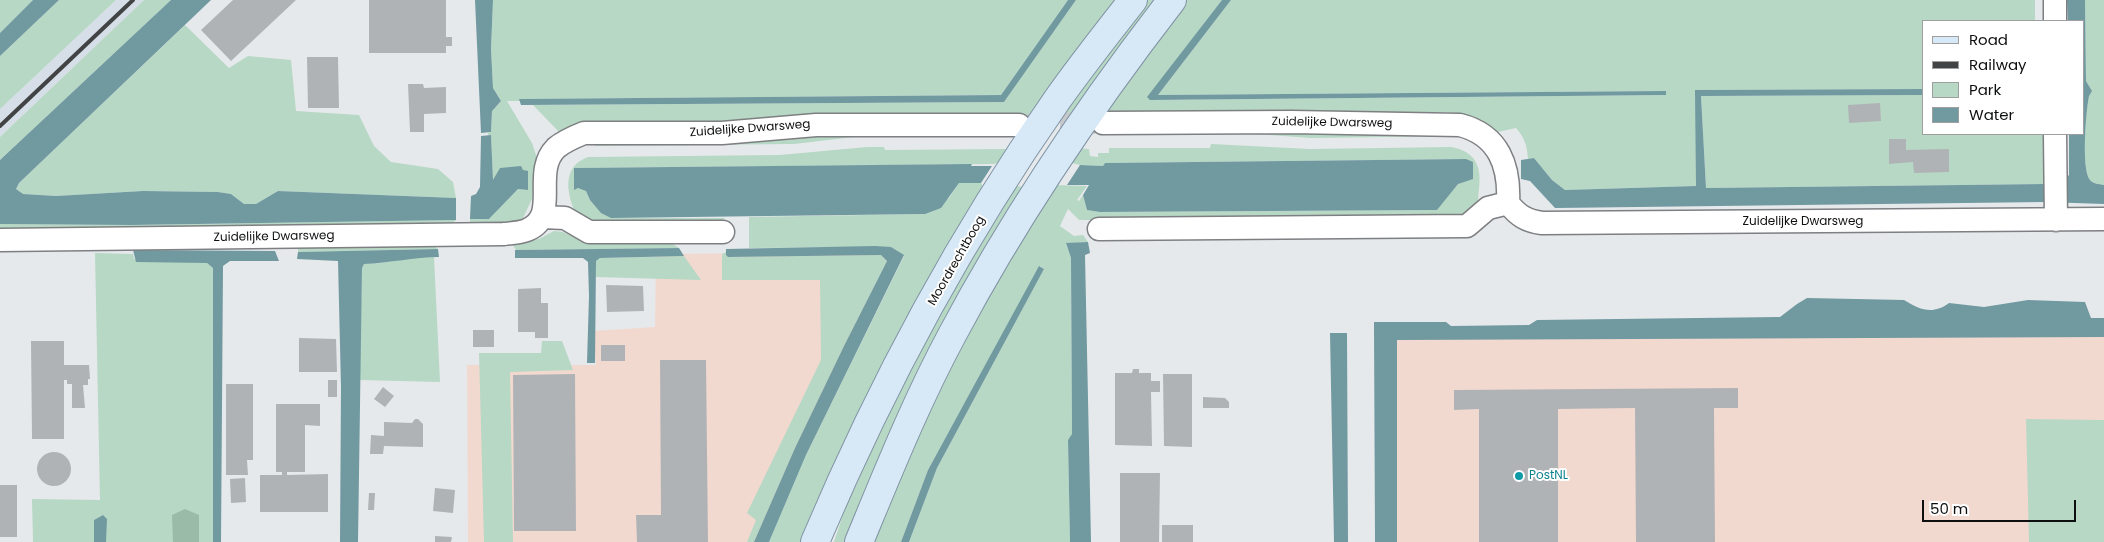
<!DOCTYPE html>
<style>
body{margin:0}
#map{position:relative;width:2104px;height:542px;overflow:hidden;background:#e6e9ec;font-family:Poppins,sans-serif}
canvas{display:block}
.legend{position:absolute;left:1922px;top:20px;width:162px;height:115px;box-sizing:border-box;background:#fff;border:1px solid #9f9f9f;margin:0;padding:6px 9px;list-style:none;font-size:15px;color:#0e0f10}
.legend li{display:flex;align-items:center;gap:10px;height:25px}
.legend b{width:25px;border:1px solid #9f9f9f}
.scale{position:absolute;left:1922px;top:500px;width:154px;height:22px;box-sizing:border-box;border:2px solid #0e0f10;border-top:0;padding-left:6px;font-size:15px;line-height:18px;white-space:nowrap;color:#0e0f10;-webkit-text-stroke:4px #fff;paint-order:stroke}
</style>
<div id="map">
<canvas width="2104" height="542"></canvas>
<ul class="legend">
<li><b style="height:6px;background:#d7e8f7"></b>Road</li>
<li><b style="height:6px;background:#424345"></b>Railway</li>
<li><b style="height:14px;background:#b7d8c4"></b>Park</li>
<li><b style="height:14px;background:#7099a0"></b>Water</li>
</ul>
<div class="scale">50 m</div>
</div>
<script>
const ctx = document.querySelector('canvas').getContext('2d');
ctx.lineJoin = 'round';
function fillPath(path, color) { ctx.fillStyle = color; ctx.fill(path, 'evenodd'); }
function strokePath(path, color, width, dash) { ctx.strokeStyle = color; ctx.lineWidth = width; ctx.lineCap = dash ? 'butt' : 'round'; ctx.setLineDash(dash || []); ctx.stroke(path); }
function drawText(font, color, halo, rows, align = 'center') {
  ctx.font = font + ' Poppins,sans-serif'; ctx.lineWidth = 4; ctx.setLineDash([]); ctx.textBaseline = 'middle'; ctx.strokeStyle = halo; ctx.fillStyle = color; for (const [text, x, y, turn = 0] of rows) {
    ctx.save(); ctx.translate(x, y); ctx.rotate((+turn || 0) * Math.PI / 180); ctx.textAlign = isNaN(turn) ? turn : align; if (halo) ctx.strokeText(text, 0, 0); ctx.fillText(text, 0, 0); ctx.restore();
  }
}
const built = new Path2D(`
 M116,0H144L0,137V109Z`);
const industrial = new Path2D(`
 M889,252L761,542H468L467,365H596L593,331L655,327L656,254Z
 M2104,321V542H1376L1378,329Z`);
const green = new Path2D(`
 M0,0H33L0,33Z
 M59,0H116L0,109V56Z
 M144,0H171L0,160V137Z
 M493,0H1068L1001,95L519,99L520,101H507L532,143L538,161L532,199L523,218L514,223L475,227L470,223V219H489L518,189L528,190L493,181L491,135H488V133L491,132L492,110L501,101L493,88L491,49Z
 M1076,0H1117L1030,115H996L560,133L533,105L1004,102Z
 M1146,0H1157L1073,114L1062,115Z
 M1187,0H1222L1148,97L1151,100L1666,95V91L1158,95L1231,0H2035V21H1923V89L1696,90L1697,186L1565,190L1552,180L1534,158L1528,159C1527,146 1525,138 1516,128L1498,132C1468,110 1454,112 1418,112L1415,115L1102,113L1134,68Z
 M2085,0H2104V185C2099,184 2093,184 2090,180C2081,170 2086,110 2089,95L2092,91L2086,81Z
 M185,25L229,68L248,56L291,60L296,111L359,115L374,146L391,162L438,169L453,182L456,198L278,191L256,204H244L231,194L218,192L143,191L56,196L22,194L16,189L19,183Z
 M1923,95V134H2048L2046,184L1706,188L1701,96Z
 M1228,132L1453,134V136L1311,138Z
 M809,133L862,136L794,144L595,146V143Z
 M1211,144L1310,149L1451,147C1475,151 1482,166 1479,189C1478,194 1479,203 1476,208C1473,212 1468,215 1464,219L1079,220L1068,209L1060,226L1074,236L1083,235L1088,242L1066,244L1071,258L1072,435L1068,440L1070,542H909L937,468L1044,269L1040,266L928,470L901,542H871L906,458L973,318L1053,185L1087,186L1077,200L1079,201L1083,195L1087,210L1100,212L1437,210L1468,161L1466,159L1105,163L1103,166L1080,165L1068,162L1077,148L1089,149L1090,156L1098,157V153H1109V148H1210Z
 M867,147H884L885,150L1007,149L999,162L994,164L574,168L576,188L583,189L586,191L590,200L611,218H724L725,226L596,224L576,214C566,193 562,166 588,157L780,155Z
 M959,183H981L985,190L803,542H769L806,455L904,256L891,247L749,248V217L925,214L949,198Z
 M1015,186L1025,187L846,542H834L853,484L914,358Z
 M456,220L448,227L0,233V224L131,225Z
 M554,231L563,232L581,240L665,239L679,248L516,250L513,245L517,241L539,239Z
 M430,243L438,249L298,252V248L303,246Z
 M726,252L729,257L881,255L887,261L844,346L795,448L754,542H747L756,520L747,513L821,360L820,280H722V254Z
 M95,253L133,254L134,259L207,263L213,268V542H199V515H173V542H106L103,515L94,520V542H33L32,499L100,500Z
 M419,256L434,257L440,382L359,380L362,268L364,264L381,263Z
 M684,256L701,280L596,277V261L600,258Z
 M542,341H562L573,370L510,372L513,542H484L479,353H541Z
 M2026,419L2104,420V542H2029Z`);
const forest = new Path2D(`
 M185,509L199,515V542H173L172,515Z`);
const water = new Path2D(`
 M33,0H59L0,56V33Z
 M171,0H211L19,183L16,189L23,194L56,196L143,191L218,192L231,194L244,204H256L278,191L456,198V220L131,225L0,224V160Z
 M475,0H493L491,49L493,88L501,101L492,111L491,132L481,133Z
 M1068,0H1076L1004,102L521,105L519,99L1001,95Z
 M1222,0H1231L1158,95L1666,91V95L1150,100L1147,97Z
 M2067,0H2085L2086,81L2092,91L2089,96C2086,110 2081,170 2090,180C2093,184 2099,184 2104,185V204L2045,202L1555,208L1530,181L1521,179V160L1534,158L1552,180L1565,190L1696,186L1695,90L1923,89V95L1701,96L1706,188L2046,184L2065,179L2069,175V134H2083V21H2068Z
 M491,135L493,180L500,168L521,166L523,170L528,171V190L518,189L489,219H470L471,196L476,194L480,187L481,136Z
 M1466,159L1473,162V179L1458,184L1437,210L1100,212L1087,210L1083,195L1089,185H1067L1080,165L1103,166L1105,163Z
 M972,164L971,166H992L981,183H959L941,208L925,214L611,218L601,213L590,200L586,191L578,188L574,190V168Z
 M1088,242L1090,253L1085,255L1091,542H1070L1068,440L1072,434L1071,258L1066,243Z
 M875,246L891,247L904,255L806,455L769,542H754L795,448L844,346L887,261L881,255L728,257L726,255V249Z
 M679,248L684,256L600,258L596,261L595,363H587L589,296L588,262L583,258H515V250Z
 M438,249L439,257C414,257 390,263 364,264L362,268L358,542H340L341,387L338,261L297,259L298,252Z
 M133,250L275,251L279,261H230L223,266L221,542H213V268L207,263L136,262Z
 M1039,266L1044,269L937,468L909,542H901L928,470Z
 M1807,298L1904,300C1920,310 1933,315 1949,303L1984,307L2028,300L2085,302L2091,318H2104V337L1397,340V542H1375L1374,322H1446L1451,326L1529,325L1537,320L1780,317L1797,304Z
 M1330,333H1347L1348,542H1334Z
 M103,515L107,519L106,542H94V520Z`);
const building = new Path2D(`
 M233,0H296L231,61L201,30Z
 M369,0H446V37H452V46H446V53H369Z
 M307,57H338L339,108H308Z
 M408,84H423L424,88L446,87V113L424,114V132H410Z
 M1880,103L1881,121L1849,123L1848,105Z
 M1889,139H1906V150L1949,149V172L1914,173L1913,162L1889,164Z
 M606,285L643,286L644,311L607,312Z
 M541,288V303H548V338H535V332H518V289Z
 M473,330H494V347H473Z
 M299,338L336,339L337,372H299Z
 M31,341H64V365H89L90,379H88V385H83L85,408H72V384H67V380H64V439H32Z
 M601,345H625V361H601Z
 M660,360H706L708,542H637L636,515H661Z
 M1133,369H1139V373H1151V381H1160V392H1151L1152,446L1115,445V373H1132Z
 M575,374L576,531H514L513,375Z
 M1163,374H1192V447L1164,446Z
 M328,380H337V397H328Z
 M226,384H253V460H247L248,475H226Z
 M383,387L394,396L385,407L374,399Z
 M1738,388V408H1714L1715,542H1636L1635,408L1558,409V542H1479V409L1454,410V390Z
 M1203,397L1225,398L1229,402V408H1203Z
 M276,404H320V426L305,425V472H287V475L328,474V512H260V475H282V472H276Z
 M415,419H418L423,424V447L384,446L383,454H370L371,435L384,436V422L412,423Z
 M37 469a17 17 0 1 1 34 0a17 17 0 1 1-34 0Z
 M1120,473H1160L1159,542H1120Z
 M245,478L246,502L231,503L230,479Z
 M0,485H17V537H0Z
 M435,488L455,490L453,513L433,511Z
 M369,493H375L374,510H368Z
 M1162,525H1193V542H1162Z
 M435,536L452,537L451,542H435Z`);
const minorTunnel = new Path2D(`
 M1027,125L1095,123`);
const minor = new Path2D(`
 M2055,0V21
 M1103,123L1292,122L1460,125C1499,135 1510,166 1508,203C1518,216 1527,221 1542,223L2104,219
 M2055,134L2056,220
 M543,217L565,218L589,232H723
 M1099,229L1467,226L1488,208L1508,203
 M0,240L504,234C511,233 520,233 527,230C561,216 531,173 556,148C564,141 574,137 584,133H722L816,125H1019`);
const primary = new Path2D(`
 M815,542C880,388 961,237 1057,100C1081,66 1107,33 1133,0
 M859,542C888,472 916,402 952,335C1015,216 1090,106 1172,0`);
const rail = new Path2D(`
 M0,126L133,0`);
const markers = [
 [1519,476,5,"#0f9aa8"]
];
const streetNames = [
 ["Zuidelijke Dwarsweg",1332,123,1],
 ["Zuidelijke Dwarsweg",750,129,-4],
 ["Zuidelijke Dwarsweg",1803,222],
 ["Zuidelijke Dwarsweg",274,237,-1],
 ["Moordrechtboog",957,261,-60]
];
const cultureNames = [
 ["PostNL",1529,476]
];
fillPath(built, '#d6dfe7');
fillPath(industrial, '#f2d9d0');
fillPath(green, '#b7d8c4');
fillPath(forest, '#9abba7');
fillPath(water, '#7099a0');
fillPath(building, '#b0b3b6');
strokePath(minorTunnel, '#c6c8cb', 22, [22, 11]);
strokePath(minor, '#7d7f82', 25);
strokePath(primary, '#7f92a3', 30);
strokePath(minor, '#fff', 22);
strokePath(primary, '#d7e8f7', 28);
strokePath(rail, '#424345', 4);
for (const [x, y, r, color] of markers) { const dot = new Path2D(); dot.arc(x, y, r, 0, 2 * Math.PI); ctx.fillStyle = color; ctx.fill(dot); strokePath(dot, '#fff', 2); }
drawText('12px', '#0e0f10', '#fff', streetNames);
drawText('12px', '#0d838f', '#fff', cultureNames, 'left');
</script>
